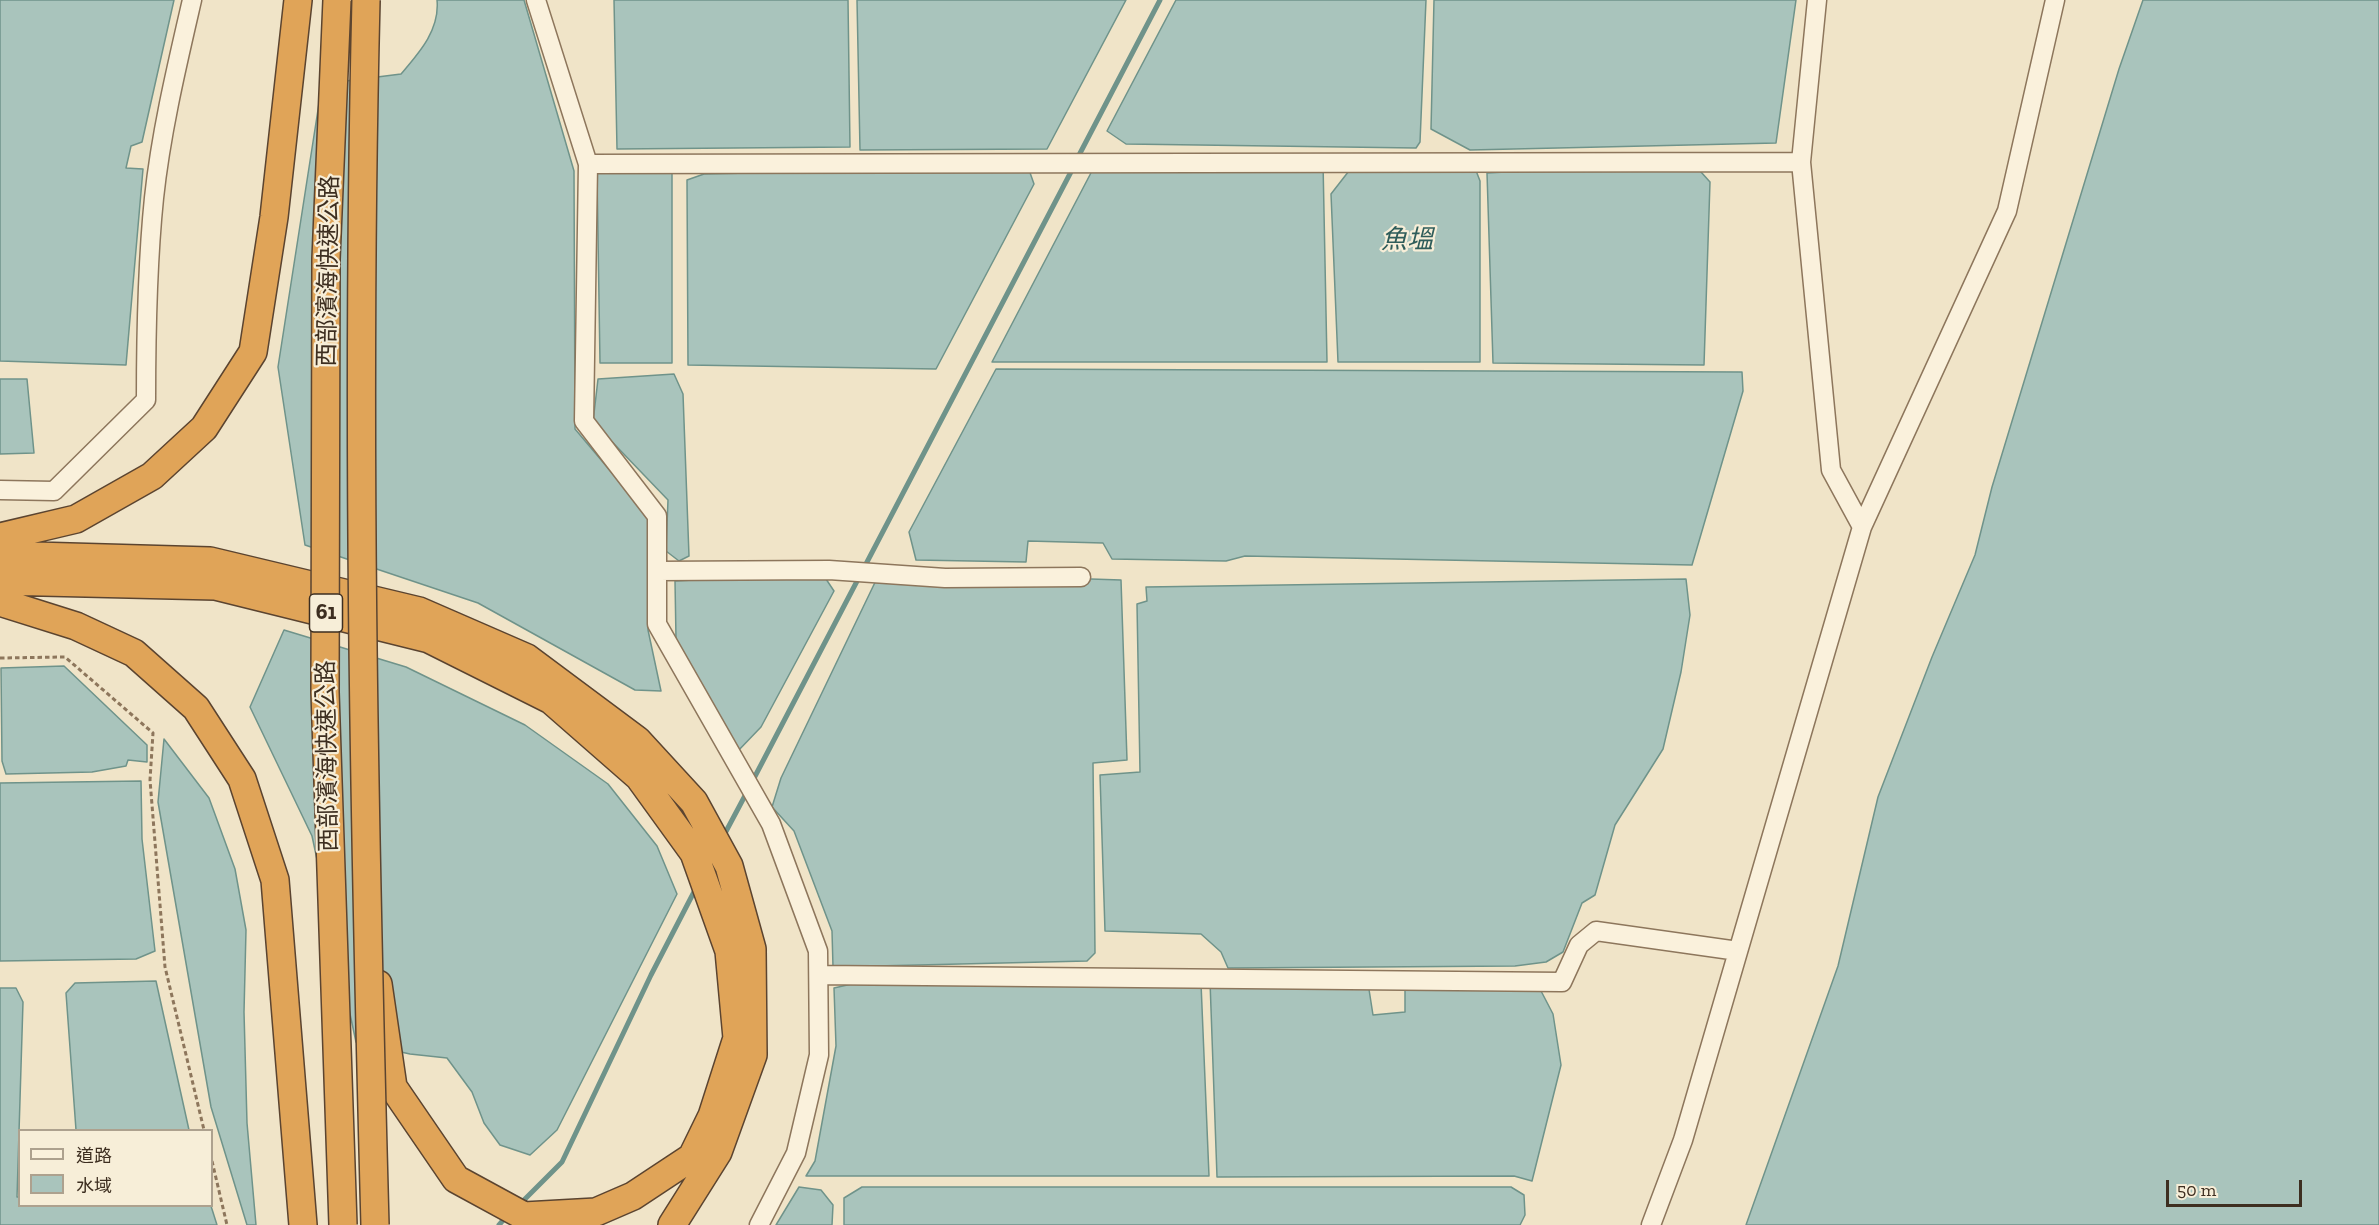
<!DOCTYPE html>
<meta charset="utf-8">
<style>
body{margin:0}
#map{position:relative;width:2379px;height:1225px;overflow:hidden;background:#f0e4c8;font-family:"Zilla Slab","Noto Sans TC",serif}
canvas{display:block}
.legend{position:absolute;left:18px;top:1129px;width:195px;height:78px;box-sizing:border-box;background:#f7eed8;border:2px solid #ada18e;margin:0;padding:8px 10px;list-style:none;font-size:18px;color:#3d2e20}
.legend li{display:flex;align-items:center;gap:12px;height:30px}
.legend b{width:30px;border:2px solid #ada18e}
.scale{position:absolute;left:2166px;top:1180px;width:136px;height:27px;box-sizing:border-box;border:3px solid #3d2e20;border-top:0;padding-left:8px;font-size:18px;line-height:21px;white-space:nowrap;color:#3d2e20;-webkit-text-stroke:4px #f7eed8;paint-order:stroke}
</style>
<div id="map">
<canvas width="2379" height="1225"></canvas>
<ul class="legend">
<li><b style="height:8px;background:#faf1dc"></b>道路</li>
<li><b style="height:16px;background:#a9c4bc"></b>水域</li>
</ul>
<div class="scale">50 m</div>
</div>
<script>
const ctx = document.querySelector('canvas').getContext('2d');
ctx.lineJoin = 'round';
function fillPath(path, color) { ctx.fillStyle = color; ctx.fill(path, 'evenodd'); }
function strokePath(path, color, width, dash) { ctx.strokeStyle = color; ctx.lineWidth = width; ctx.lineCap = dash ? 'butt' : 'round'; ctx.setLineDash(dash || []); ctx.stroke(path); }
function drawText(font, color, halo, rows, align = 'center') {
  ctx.font = font + ' "Zilla Slab","Noto Sans TC",serif'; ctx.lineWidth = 4.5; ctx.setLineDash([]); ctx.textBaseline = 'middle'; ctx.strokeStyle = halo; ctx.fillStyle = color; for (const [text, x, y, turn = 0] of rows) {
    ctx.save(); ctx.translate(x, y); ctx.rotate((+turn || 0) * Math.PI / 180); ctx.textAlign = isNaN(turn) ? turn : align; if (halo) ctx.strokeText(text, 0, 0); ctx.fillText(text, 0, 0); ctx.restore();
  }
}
const water = new Path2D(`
 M0,0H174L142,142L131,146L126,168L143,169L126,365L0,361Z
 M437,0H524L574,171L575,429L650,518L648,630L661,691L635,690L478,603L305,545L278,367L322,84L401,74C419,53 440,30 437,0Z
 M614,0H848L850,147L617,149Z
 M857,0H1126L1047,149L860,150Z
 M1176,0H1426L1420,142L1416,148L1126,144L1107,131Z
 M1434,0H1796L1776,143L1470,150L1431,129Z
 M2143,0H2379V1225H1746L1838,966L1878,797L1932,657L1975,555L1992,487L2119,69Z
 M1323,162L1327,362H992L1093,169Z
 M1692,162L1710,182L1704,365L1493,363L1487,173Z
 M1028,167L1034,184L936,369L688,365L687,180L704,174Z
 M1352,167L1475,168L1480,181V362H1338L1331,194Z
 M672,171V363H600L597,173Z
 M996,369L1742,372L1743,391L1692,565L1245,556L1226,561L1112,559L1103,543L1028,541L1026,562L916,560L909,532Z
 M674,374L683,394L689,556L679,561L666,551L668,500L593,422L598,379Z
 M0,379H27L34,453L0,454Z
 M880,572L1121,580L1127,760L1093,763L1095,953L1087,961L833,967L832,931L794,831L772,807L781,778Z
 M822,573L834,591L761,727L736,753L676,639L675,581Z
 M1686,579L1690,615L1681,672L1663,749L1615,825L1595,895L1582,903L1563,952L1546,962L1515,966L1228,968L1221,952L1201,934L1105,931L1100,775L1140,772L1137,604L1147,601L1146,587Z
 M284,630L406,667L525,725L608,784L657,846L677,894L557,1130L530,1155L500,1145L484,1123L472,1092L447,1058L410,1054L356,1042L312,836L250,707Z
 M64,666L147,745V762L128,760L126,766L92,772L6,774L2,761L1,668Z
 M164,739L209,798L235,869L246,930L244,1012L247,1123L256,1225H247L211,1107L158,802Z
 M141,781L142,839L155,951L136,959L0,961V783Z
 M156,981L189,1130H76L66,993L75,983Z
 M1210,981L1368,983L1373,1015L1405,1012V985L1540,989L1553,1014L1561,1065L1532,1181L1514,1176L1217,1177Z
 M856,983H1201L1209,1176H806L815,1161L836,1046L834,988Z
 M0,988H16L23,1002L17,1197H19L20,1206H211L217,1225H0Z
 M799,1187L821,1190L833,1205L832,1225H776Z
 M862,1187H1511L1524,1195L1525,1215L1520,1225H844V1198Z`);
const stream = new Path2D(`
 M1077,159L1160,0
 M752,782L1073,168
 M723,837L748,790
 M522,1202L562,1162L651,975L696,888
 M499,1225L505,1218`);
const path = new Path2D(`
 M0,658L65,657L153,733L150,780L165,967L204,1130
 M212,1161L227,1225`);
const minor = new Path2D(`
 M536,0L588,164L584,421L657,516V624L771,824L818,951L819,1055L796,1153L759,1225
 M1817,0L1801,162L1831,470L1862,527
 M588,164L1801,162
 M0,490L54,491L146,400C146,332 147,266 154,198C161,132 177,65 192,0
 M657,571L829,570L945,578L1081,577
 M819,975L1562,982L1579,945L1596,931L1738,951
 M1651,1225L1683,1140L1862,527L2007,211L2055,0`);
const highway = new Path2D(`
 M0,537L76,519L152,476L204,428L253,352L274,217L298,0
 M0,555L210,561L419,611L527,658L637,740L694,802L729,866L752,949L753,1055L718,1152L672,1225
 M0,581L215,586L429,639L551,700L639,777L694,853L729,951L737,1038L712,1116L692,1157L633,1196L596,1212L524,1216L456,1179L393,1087L378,984
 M0,602L76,626L134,653L196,708L242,779L275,880L303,1225`);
const highwayBridge = new Path2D(`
 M337,0L326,259L325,692L343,1225
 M366,0C356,408 364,817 375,1225`);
const shields = [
 [326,613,33]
];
const shieldNames = [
 ["61",326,613]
];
const streetNames = [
 ["西部濱海快速公路",329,271,-89],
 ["西部濱海快速公路",328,756,-91]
];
const waterNames = [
 ["魚塭",1407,241]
];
fillPath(water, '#a9c4bc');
strokePath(water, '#6f938a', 1.5);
strokePath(stream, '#6f938a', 5);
strokePath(minor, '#8d765c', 21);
strokePath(highway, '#5b4430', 30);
strokePath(path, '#8d765c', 3, [4.5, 3]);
strokePath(minor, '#faf1dc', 18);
strokePath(highway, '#e0a458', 27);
strokePath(highwayBridge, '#5b4430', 30, []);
strokePath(highwayBridge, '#e0a458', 27);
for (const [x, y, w] of shields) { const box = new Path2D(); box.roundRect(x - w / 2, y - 19, w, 38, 4.5); ctx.fillStyle = '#f7eed8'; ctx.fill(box); strokePath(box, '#3d2e20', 1.5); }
drawText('bold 22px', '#3d2e20', null, shieldNames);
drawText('24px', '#3d2e20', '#f7eed8', streetNames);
drawText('italic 26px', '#2f5d5a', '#f7eed8', waterNames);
</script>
